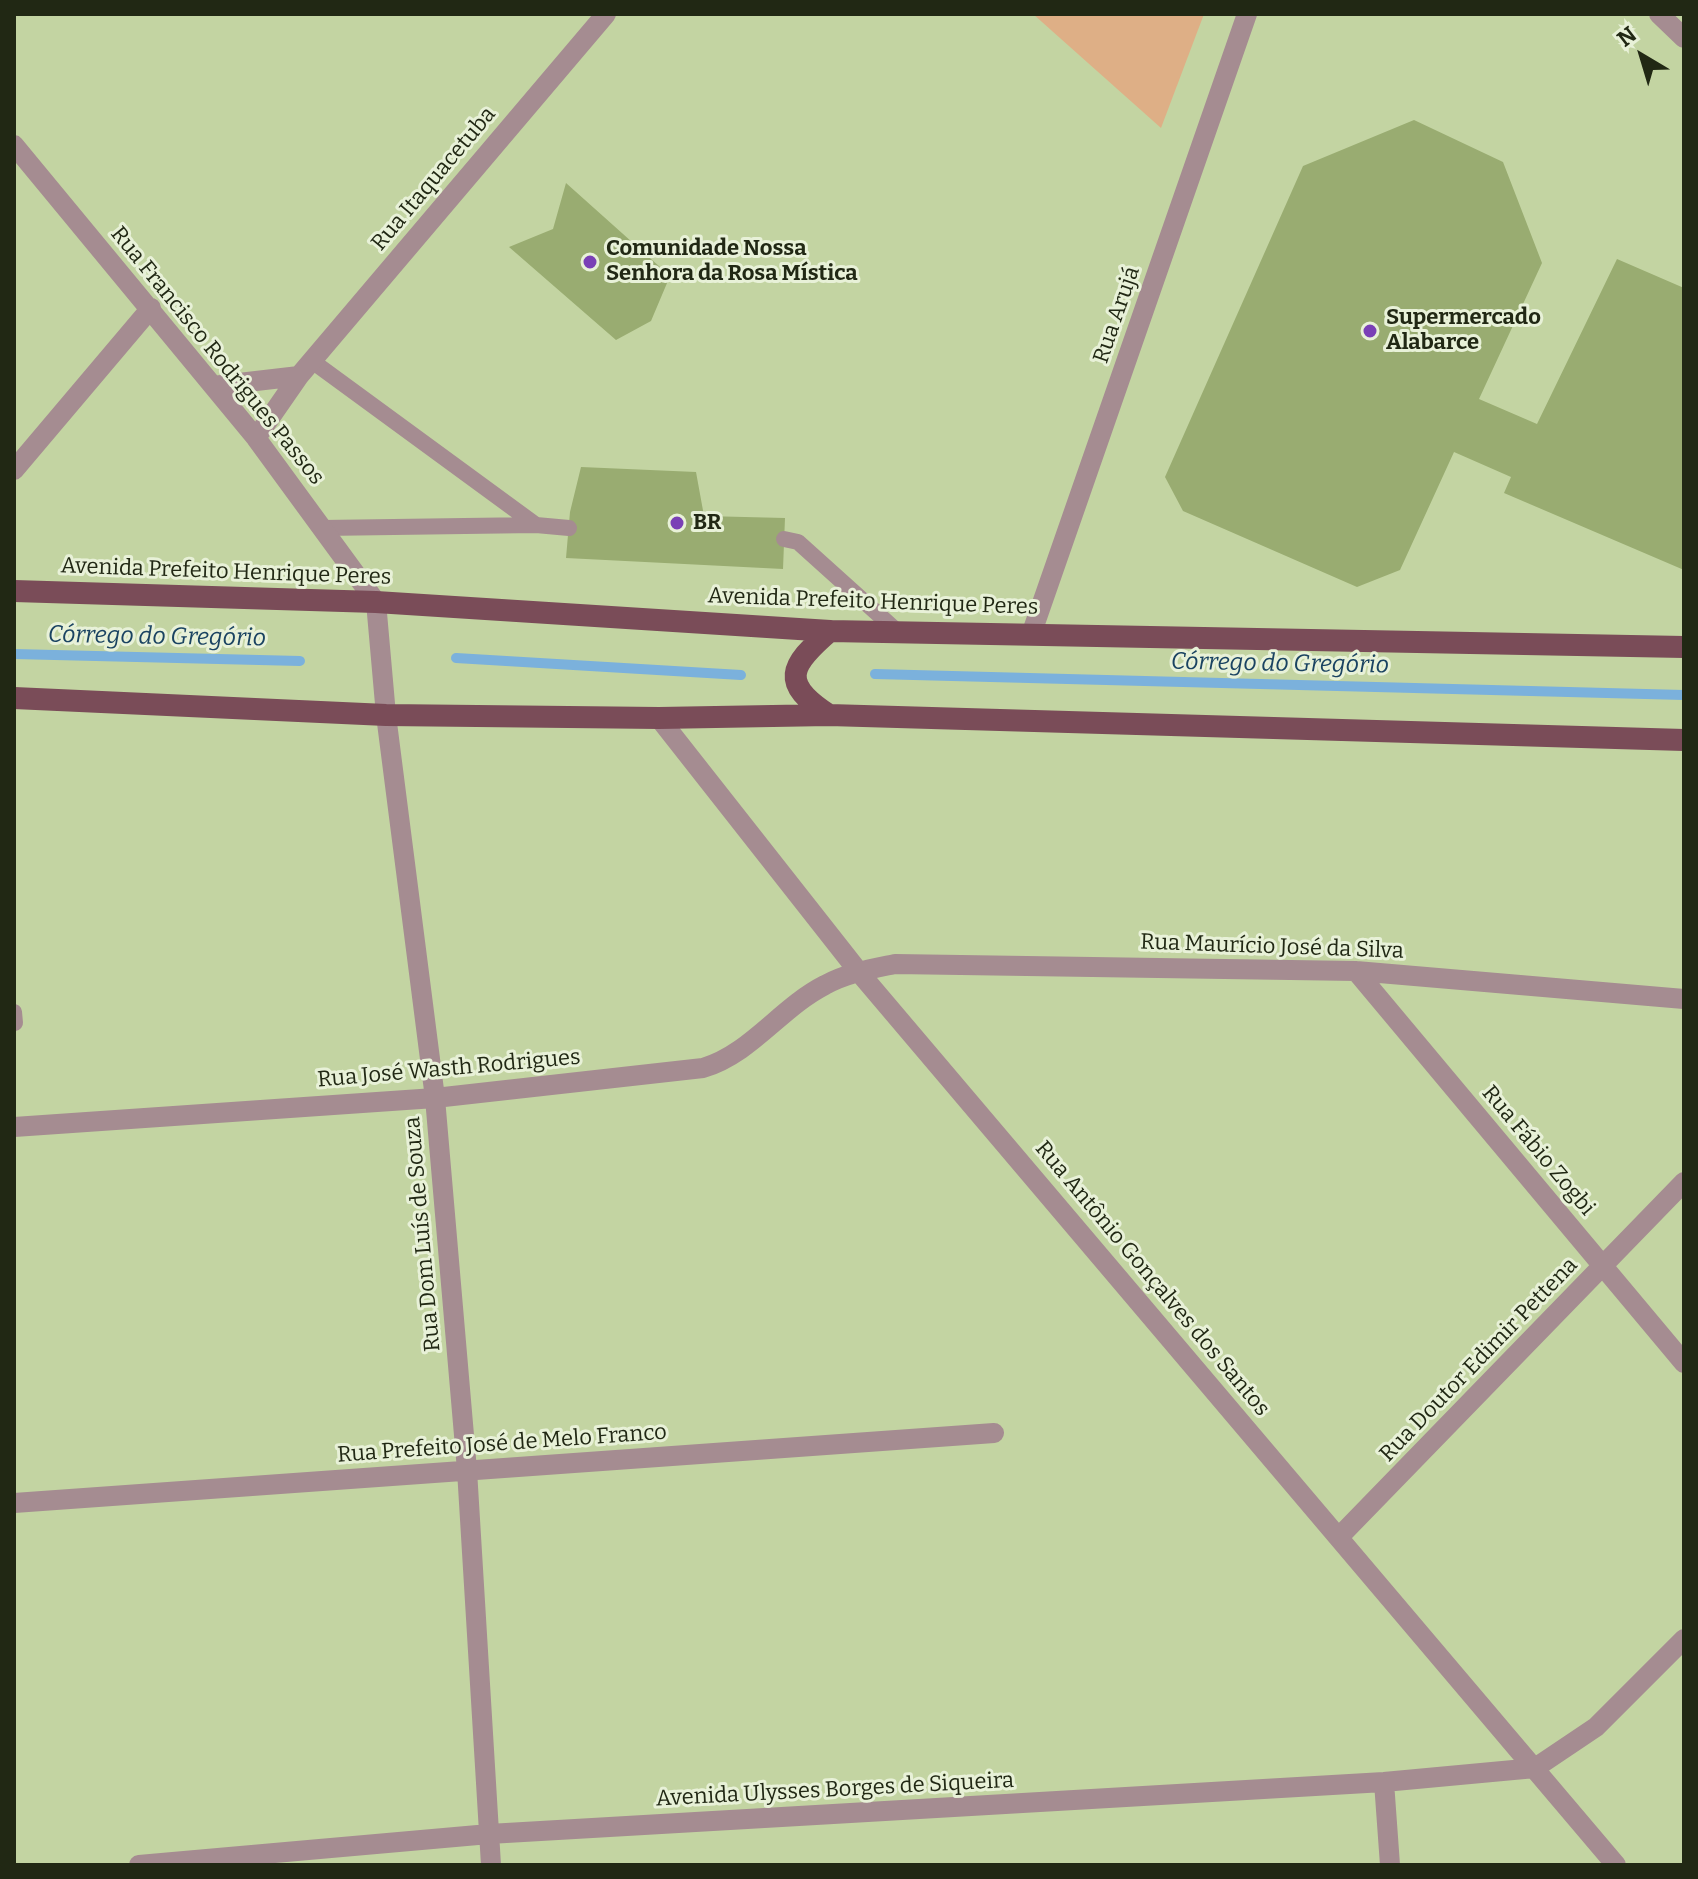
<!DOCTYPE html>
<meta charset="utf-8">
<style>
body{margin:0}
#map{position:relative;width:1698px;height:1879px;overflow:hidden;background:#c3d4a2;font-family:Bitter,serif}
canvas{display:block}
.frame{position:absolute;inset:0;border:16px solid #212814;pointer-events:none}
.north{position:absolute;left:1602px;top:16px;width:80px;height:80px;-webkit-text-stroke:6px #e8f1d8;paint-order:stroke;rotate:322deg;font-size:22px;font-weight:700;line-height:32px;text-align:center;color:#212814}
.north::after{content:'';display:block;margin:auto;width:28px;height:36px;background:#212814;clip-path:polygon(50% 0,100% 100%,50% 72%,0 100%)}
</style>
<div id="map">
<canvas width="1698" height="1879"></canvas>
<div class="frame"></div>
<div class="north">N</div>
</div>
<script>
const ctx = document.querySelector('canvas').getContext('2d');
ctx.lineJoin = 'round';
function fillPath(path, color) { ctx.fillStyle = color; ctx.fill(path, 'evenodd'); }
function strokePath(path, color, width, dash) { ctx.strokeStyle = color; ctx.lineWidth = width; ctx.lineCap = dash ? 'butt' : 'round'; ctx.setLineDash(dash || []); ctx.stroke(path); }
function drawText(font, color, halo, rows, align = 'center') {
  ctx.font = font + ' Bitter,serif'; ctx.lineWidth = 6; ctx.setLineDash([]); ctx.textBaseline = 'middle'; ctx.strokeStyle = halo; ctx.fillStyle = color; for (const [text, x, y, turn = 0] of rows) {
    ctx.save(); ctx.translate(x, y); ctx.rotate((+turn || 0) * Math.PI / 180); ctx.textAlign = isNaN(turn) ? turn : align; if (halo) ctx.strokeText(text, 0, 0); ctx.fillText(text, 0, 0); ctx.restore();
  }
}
const green = new Path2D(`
 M1033,14H1204L1161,128Z`);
const stream = new Path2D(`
 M14,654L300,661
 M456,658L741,675
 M875,674L1684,695`);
const building = new Path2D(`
 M1414,120L1503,162L1542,263L1479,399L1537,424L1617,259L1684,288V570L1504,493L1511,477L1454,452L1400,570L1357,587L1183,511L1165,477L1303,166Z
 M566,183L670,276L651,321L616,340L509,247L553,229Z
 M581,467L696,472L704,516L785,518L783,569L566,558L570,512Z`);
const service = new Path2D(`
 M312,361L536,525
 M322,528L536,525L569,528
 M784,539L798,542L898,632
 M14,1012L15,1023`);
const minor = new Path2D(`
 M1659,14L1684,38
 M14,145L256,438L376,602L386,715L435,1098L467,1470L491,1865
 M213,386L299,376
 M256,438L299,376L606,14
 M14,470L151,308
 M1032,632L1247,14
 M659,718L858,971L1616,1865
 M1356,971L1684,1363
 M14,1127L435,1098L703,1068C752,1053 780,1008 825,985C847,973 871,969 895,964L1356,971L1684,999
 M14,1503L994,1433
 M1340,1536L1684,1182
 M1384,1782L1390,1865
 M139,1865L489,1834L1384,1782L1535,1768L1596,1727L1684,1639`);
const trunk = new Path2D(`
 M14,591L376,602L830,631L1684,647
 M14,698L386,715L659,718L829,715L1684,740
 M829,715C780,683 789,666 830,631`);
const markers = [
 [590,262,8,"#7a40b6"],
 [1370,331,8,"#7a40b6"],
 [677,523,8,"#7a40b6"]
];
const streetNames = [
 ["Rua Itaquacetuba",434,179,-50],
 ["Rua Arujá",1117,315,-71],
 ["Rua Francisco Rodrigues Passos",217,356,51],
 ["Avenida Prefeito Henrique Peres",226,572,2],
 ["Avenida Prefeito Henrique Peres",873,602,2],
 ["Rua Maurício José da Silva",1272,947,2],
 ["Rua José Wasth Rodrigues",449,1069,-5],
 ["Rua Fábio Zogbi",1538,1151,50],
 ["Rua Dom Luís de Souza",423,1234,-95],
 ["Rua Antônio Gonçalves dos Santos",1152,1279,50],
 ["Rua Doutor Edimir Pettena",1479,1360,-46],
 ["Rua Prefeito José de Melo Franco",502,1444,-4],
 ["Avenida Ulysses Borges de Siqueira",835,1790,-3]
];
const poiNames = [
 ["Comunidade Nossa",606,249],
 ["Senhora da Rosa Mística",606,274],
 ["Supermercado",1386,318],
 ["Alabarce",1386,343],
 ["BR",693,523]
];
const waterNames = [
 ["Córrego do Gregório",157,637,1],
 ["Córrego do Gregório",1280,664,1]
];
fillPath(green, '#deaf86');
strokePath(stream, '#7bb1dc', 10);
fillPath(building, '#99ac71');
strokePath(service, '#a58c91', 16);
strokePath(minor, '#a58c91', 20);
strokePath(trunk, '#7a4c58', 22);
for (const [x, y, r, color] of markers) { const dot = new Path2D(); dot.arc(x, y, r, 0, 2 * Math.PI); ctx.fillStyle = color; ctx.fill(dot); strokePath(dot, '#e8f1d8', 3); }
drawText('22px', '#212814', '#e8f1d8', streetNames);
drawText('bold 22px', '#212814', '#e8f1d8', poiNames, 'left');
drawText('italic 24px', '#1a4361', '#e8f1d8', waterNames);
</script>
